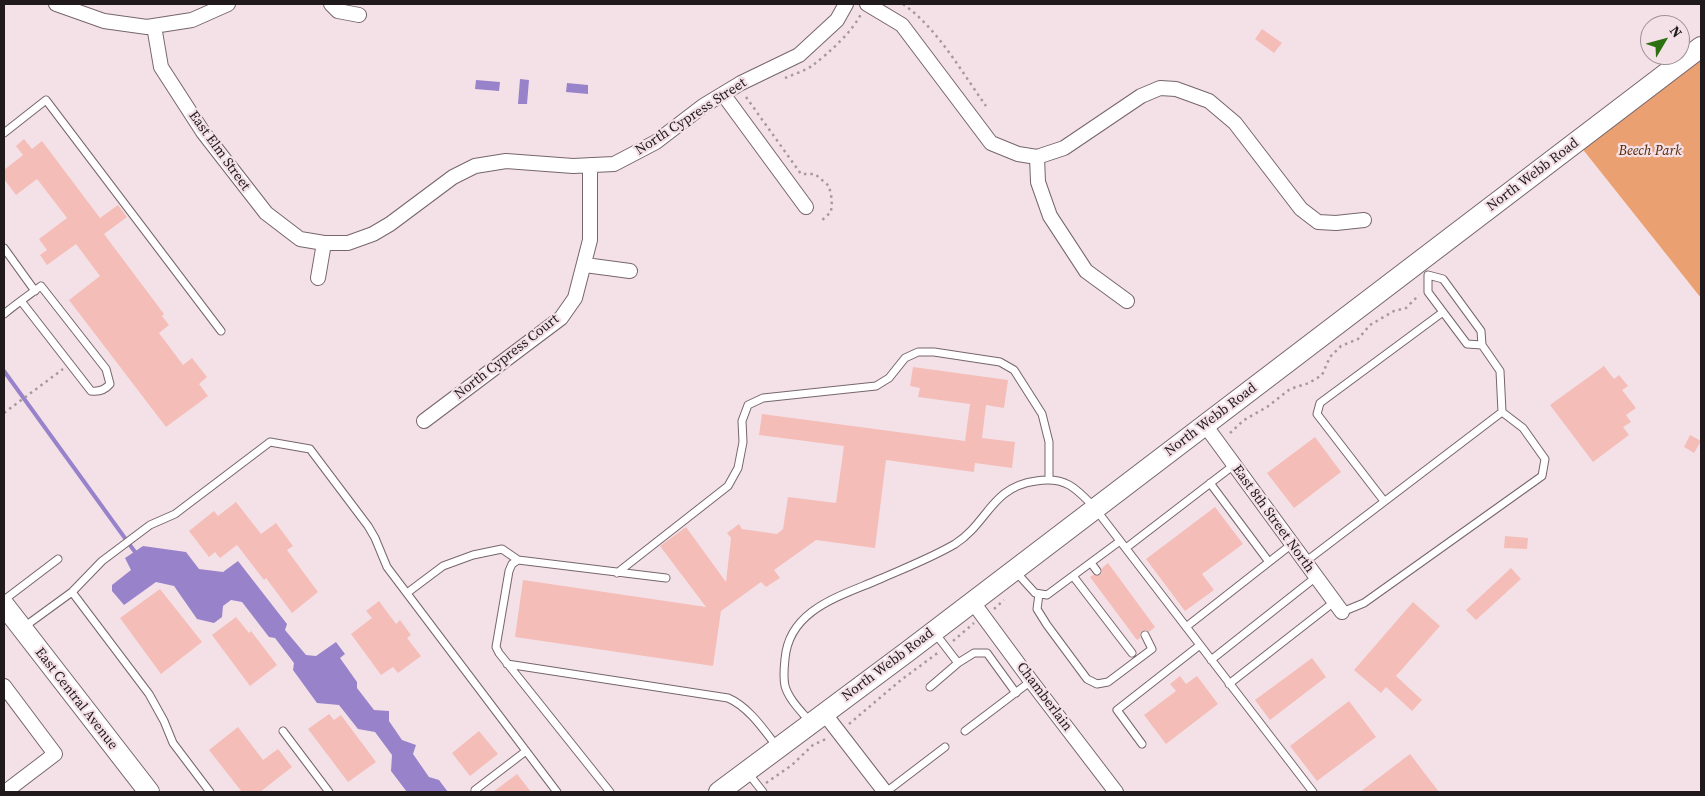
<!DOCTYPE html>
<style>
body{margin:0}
#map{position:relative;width:1705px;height:796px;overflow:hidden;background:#f4e1e7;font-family:"Source Serif 4",serif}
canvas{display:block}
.frame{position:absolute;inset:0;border:5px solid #201a1c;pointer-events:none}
.north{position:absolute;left:1640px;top:15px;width:50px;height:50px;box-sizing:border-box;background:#f4e1e7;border:1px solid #9f9196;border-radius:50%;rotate:53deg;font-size:14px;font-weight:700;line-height:20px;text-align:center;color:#201a1c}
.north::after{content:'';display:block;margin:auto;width:18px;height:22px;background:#2b7110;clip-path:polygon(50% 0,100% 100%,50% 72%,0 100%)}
</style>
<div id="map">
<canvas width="1705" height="796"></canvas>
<div class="frame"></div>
<div class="north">N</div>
</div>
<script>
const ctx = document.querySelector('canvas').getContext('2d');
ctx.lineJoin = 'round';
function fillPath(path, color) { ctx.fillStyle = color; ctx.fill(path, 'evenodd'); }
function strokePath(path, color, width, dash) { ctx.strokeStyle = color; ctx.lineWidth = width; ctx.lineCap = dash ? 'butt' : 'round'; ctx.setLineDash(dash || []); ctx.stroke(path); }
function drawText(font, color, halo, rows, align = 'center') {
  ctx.font = font + ' "Source Serif 4",serif'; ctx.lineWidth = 4.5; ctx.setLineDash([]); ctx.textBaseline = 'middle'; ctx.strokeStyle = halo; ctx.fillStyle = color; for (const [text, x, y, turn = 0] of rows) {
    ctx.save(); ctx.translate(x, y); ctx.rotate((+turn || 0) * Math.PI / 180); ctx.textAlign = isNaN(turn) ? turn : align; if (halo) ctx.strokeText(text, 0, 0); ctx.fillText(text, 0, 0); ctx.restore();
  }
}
const green = new Path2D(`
 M1701,48V298L1577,142Z`);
const water = new Path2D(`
 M520,79L529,80L527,104H518Z
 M476,80L500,82L499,91L475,89Z
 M567,83L588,85V94L566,92Z
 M143,546L186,552L199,569L223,572L238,561L287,624L285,630L306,655L316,656L336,642L345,654L340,658L357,682V688L374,710L389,711V721L402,740L416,745L413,754L429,777L439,780L448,792H407L391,771L392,755L375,732L358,729L339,705L317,703L293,670L294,663L275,638L269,637L242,602L231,600L223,606L222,617L214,623L197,619L174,586L156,582L124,605L112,591V585L131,570L125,558Z`);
const stream = new Path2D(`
 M4,371L135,552`);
const building = new Path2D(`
 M1262,29L1282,43L1274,53L1255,39Z
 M24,139L32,149L42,141L100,218L118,205L127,217L104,234L164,314L162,316L169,325L159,333L183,365L192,358L207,377L199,384L208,396L166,427L69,300L100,276L76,244L47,265L40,255L47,250L39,239L67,218L37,179L16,195L4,179V170L23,155L16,146Z
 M1604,366L1614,379L1619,375L1628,386L1622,390L1636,408L1626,415L1631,422L1623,427L1629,435L1593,462L1550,405Z
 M913,367L1008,380L1004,408L986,405L982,438L1015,442L1012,468L975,463L974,472L886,460L875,548L816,540L774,570L780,578L766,587L761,582L721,611L713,666L515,637L523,580L706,607L660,546L686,527L726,582L731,538L727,533L739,524L742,529L777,534L783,529L788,497L836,503L844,446L759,435L762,414L965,441L970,404L918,397L920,388L910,386Z
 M1690,435L1701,441L1694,453L1684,447Z
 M1315,437L1341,472L1294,508L1267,473Z
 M236,502L261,534L276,523L293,546L287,550L318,592L292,613L266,578L264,580L237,545L220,558L215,552L209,557L189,531L214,511L218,516Z
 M1215,507L1243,544L1202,574L1214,590L1185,611L1146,559Z
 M1505,536L1528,538L1527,549L1504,548Z
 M1108,563L1155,627L1149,632L1146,630L1142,631L1140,634V638L1137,640L1090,577L1093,575H1100L1102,573V568Z
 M1511,568L1521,579L1476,620L1466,610Z
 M160,589L202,642L161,674L120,618Z
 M379,601L396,624L400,620L411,635L407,638L421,656L398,673L393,667L381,675L351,634L372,618L366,611Z
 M1413,602L1440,626L1396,676L1422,700L1412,711L1386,687L1381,693L1354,670Z
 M236,617L249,633L251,631L277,665L250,686L212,635Z
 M1312,658L1326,677L1270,720L1255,700Z
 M1180,676L1186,684L1197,676L1218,704L1166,744L1144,715L1176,691L1170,684Z
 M1349,701L1376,737L1317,781L1290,746Z
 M329,714L334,720L341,715L376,762L348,782L308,729Z
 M238,727L263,760L278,749L292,767L260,792H242L209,750Z
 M479,731L498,754L470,776L452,753Z
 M1410,754L1439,792H1360Z
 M517,774L531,792H493Z`);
const path = new Path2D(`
 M903,4C938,29 961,71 986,106
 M785,78C794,74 805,71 813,65C829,53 852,32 861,14
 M746,97L801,174H815L829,186L832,200L831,212L820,222
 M4,413L63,369
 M1230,433L1244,420L1267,407L1290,389L1309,383L1322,375L1330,357L1341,346L1358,339L1370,325L1394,311L1406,308L1419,295
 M994,609L1004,600
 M953,641L974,623
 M849,724L901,680L939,652
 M766,783L792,765L813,745L828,738`);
const lane = new Path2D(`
 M4,133L46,100L221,331
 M4,248L35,291
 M4,314C16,304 29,295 41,286L106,369L110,384C105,390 99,392 91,391L21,301
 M1482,345L1467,344L1428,292V275L1443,279L1481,331L1482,345L1500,371L1502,412
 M1210,483L1269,562
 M1384,501L1317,414L1320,403L1443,312
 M1126,548L1234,465
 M1305,562L1502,412L1523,428L1545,459L1542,476L1364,603L1342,612
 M1091,563L1097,571
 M1016,572L1035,593L1047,595L1120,541
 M617,573L728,486L738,468L743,442L742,421L748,405L763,398L876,386L889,378L905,358L918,352H934L1000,362L1014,370L1042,414L1049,442V479
 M1073,576L1132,653
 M72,592L149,694L164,721L173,743L210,792
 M407,593L443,566L473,555L502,549L518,560
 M1039,594L1037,609L1047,625L1087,679L1097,684L1108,682L1152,649L1145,635
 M4,600L58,559
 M24,627L72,592L102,561L150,525L175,514L270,442L310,449L368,526L375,538L387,567L557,792
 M1186,627L1292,544
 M935,633L958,663L974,653H987L1016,693
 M1211,660L1316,577
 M507,664L728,698C749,707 764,730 778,748
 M1229,684L1334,602
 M930,687L958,663
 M811,723C802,712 789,700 785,686C783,677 784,668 785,659C789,609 841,596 880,579C905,568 931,558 955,544C988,523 991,487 1036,481C1065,476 1076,488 1094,507L1313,792
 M283,731L329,792
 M965,731L1031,681
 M1142,744L1117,710L1200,645
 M748,773L763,792
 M477,792L475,790L526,751
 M610,792L499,653L496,647L509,571L512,564L518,560L666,578
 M886,792L945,747`);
const street = new Path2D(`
 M56,4L104,21L147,27L192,20L228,4
 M331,4L338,11L359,15
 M867,4L902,25L991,143L1018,154L1037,157L1064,148L1141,96L1160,88L1176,89L1209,101L1235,123L1301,209L1318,222L1336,223L1364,220
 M154,26L161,67L203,132L266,213L300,239L324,243H348L373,234L390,224L453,177L475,166L506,161L573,166L614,164L656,142L703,106L741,83L799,55L837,20L846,4
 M723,94L806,207
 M1037,157L1038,182L1050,216L1086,271L1127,301
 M585,265L630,271
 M318,278L324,243
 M424,421L561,318L575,298L590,240V165
 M1205,425L1342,612
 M972,601L1031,681L1116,792
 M4,686L55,754L5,792
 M824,713L885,792`);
const secondary = new Path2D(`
 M4,605L149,792
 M719,792L907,652L1701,47`);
const streetNames = [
 ["North Cypress Street",691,117,-33],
 ["East Elm Street",219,151,54],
 ["North Webb Road",1533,175,-37],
 ["North Cypress Court",507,357,-38],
 ["North Webb Road",1211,420,-37],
 ["East 8th Street North",1273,519,54],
 ["North Webb Road",888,665,-37],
 ["Chamberlain",1044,697,53],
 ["East Central Avenue",76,699,52]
];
const parkNames = [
 ["Beech Park",1650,151]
];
fillPath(green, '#eaa071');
fillPath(water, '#9883cb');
strokePath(stream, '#9883cb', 4);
fillPath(building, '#f4bdb8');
strokePath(lane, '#76666c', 9);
strokePath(street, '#76666c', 16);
strokePath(secondary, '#76666c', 22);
strokePath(path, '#a6989c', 2.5, [2.5, 4]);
strokePath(lane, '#fff', 7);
strokePath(street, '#fff', 14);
strokePath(secondary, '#fff', 20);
drawText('14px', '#201a1c', '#f4e1e7', streetNames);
drawText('italic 14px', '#562702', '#f4e1e7', parkNames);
</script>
